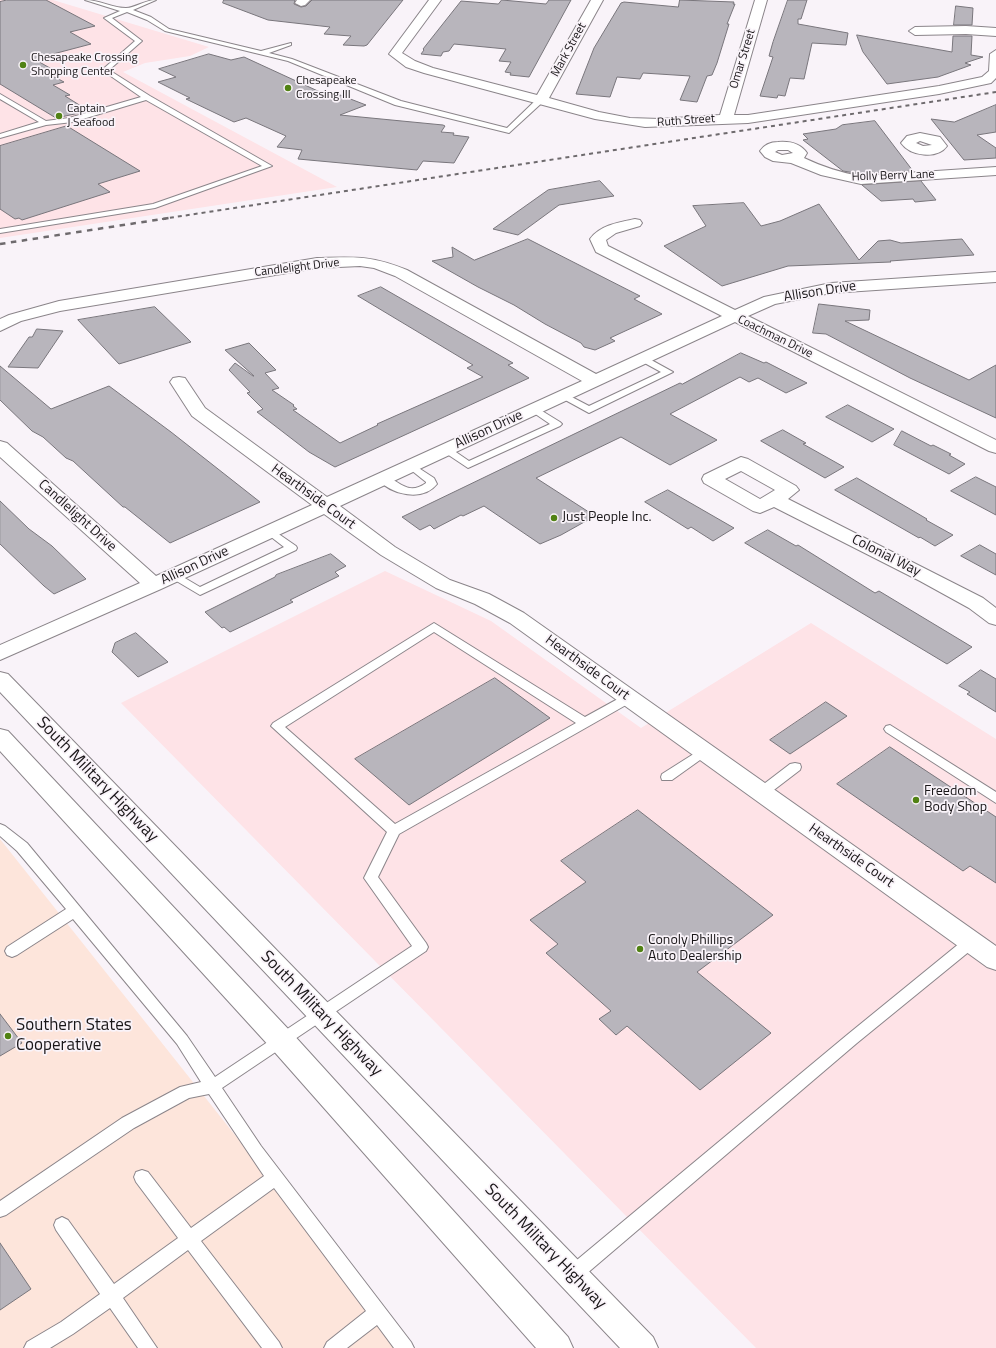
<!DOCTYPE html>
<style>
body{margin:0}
canvas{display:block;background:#f9f3f9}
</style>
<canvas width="996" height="1348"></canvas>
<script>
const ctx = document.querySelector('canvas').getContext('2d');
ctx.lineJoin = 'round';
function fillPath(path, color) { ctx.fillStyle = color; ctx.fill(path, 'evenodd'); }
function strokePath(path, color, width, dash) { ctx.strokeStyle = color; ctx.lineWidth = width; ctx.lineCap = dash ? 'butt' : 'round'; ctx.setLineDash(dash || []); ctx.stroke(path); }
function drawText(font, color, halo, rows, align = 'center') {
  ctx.font = font + ' "Titillium Web",sans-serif'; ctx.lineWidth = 3.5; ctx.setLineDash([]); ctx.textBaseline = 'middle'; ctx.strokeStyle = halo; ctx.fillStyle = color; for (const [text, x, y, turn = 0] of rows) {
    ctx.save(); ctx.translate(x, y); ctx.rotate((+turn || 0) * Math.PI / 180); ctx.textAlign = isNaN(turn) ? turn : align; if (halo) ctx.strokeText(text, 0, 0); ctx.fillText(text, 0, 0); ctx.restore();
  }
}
const commercial = new Path2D(`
 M0,0H53L209,47L190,56L145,63L123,72L337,187L0,238Z
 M385,571L491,621L641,728L811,623L996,739V1348H756L121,703Z`);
const industrial = new Path2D(`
 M0,839L404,1348H0Z`);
const building = new Path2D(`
 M7,0H46L95,26L70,32L91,44L34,59L57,72L49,74L64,82L53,85L70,95L65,96L89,111L56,118L0,84V2Z
 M224,0H295L294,4L301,7L306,6L312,0H403L367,45L364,46L343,45L351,36L324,34L330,27L268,20L223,3Z
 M502,0L546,4L549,0H571L529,77L510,75L511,73L505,72L511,62L499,61L506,49L454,44L449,51L443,52L441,56L421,54L424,50L423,49L461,1L498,4Z
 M680,0L734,2L733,4H735L727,24H729L717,63L712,75L707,76L697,102L680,100L690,76L643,73L640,79L617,77L610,97L576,94L594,48L621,3L624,2L678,7Z
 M788,0H807L801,19H798V24L848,33L846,45L812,43L804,79L790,78L785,96L778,95L777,98L760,96L773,57L769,56L773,42Z
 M956,6L973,8L972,25H954Z
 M857,35L952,52L953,36H972L971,55L983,57L965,63L971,65L938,77L887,84L863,52Z
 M209,54L231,60L244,57L320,92L334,97L340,95L366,105L340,115L443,125L445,126L441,132L454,133L453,135L469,137L454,163L423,161L417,170L298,159L302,150L277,147L286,136L246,118L234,122L186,99L190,98L158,82L176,77L159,69Z
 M996,105V132L977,135L996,148V158L964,160L931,119L954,122Z
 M875,121L913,171L861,174L843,171L803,140L808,139L803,134L836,129L842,125Z
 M67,126L140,171L98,184L110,192L22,220L19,218L15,219L0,209V146Z
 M600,181L614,196L559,205L518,235L493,229L548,190Z
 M921,181L936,200L915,202L913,199L881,201L862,185Z
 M744,203L761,226L780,221L819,204L859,260L878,241L890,240L901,243L962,239L974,255L890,261L891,262L788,266L722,286L664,246L706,226L693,206Z
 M528,239L640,296L634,299L662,314L610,338L615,341L595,350L584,347L581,343L545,324L514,305L478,287L432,261L453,257L452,247L474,260Z
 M381,287L513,363L508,365L529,378L335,467L309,452L257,412L263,409L247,393L250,392L229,370L235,363L253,376H254L225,350L249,343L276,370L265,373L279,388L272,390L294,405L293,406L297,409L293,410L340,443L378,425L377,424L483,377L467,368L473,365L358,296Z
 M819,304L870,310L869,320L845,321L969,380L996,365V418L910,378L826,334L813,333Z
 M155,307L191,342L119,364L78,320Z
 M37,329L63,331L38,368L8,367L29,337H32Z
 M741,353L764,363L766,362L807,383L786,393L758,378L749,382L740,377L670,414L717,440L670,465L621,437L536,478L595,516L561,535L540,544L484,506L463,516L461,515L434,529L430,525L420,530L402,517L680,383L682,384Z
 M0,366L51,409L109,386L171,432L260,502L170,543L125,507H123L73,461L66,458L43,437L32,431L0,400Z
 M848,405L894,429L872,442L826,417Z
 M783,430L806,443L803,444L844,467L825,478L761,441Z
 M902,431L931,446L933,445L951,454L949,455L965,464L949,474L894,445Z
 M976,477L996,487V515L951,491Z
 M857,478L927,519L926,520L953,535L935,546L920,537L919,538L835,490Z
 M668,490L734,528L713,541L691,527L688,529L645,502Z
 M0,501L29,529L52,546L86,579L54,594L44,586L0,544Z
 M768,530L796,546L798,545L875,593L879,591L972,647L947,664L745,543Z
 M980,545L996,554V575L961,556Z
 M331,554L346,566L335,572L339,576L290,600L293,602L230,632L224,627L222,628L205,612L275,577L276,575Z
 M136,633L168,662L138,677L112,652L115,643Z
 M981,670L996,679V712L967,694L970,692L959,686Z
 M495,678L550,718L409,805L355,759Z
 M826,702L847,716L790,754L770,740Z
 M890,747L996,817V883L970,866L963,871L837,784Z
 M638,810L773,915L697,972L771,1033L700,1090L627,1026L616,1035L599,1019L611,1011L546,953L558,944L530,920L586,882L561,861Z
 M0,1014L22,1043L0,1056Z
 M0,1243L31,1289L0,1310Z`);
const service = new Path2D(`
 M85,0C99,0 113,8 126,8C135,8 145,0 156,0L133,10L151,17L169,29L261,51L291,43V45L269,53L292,59L401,101L507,128L538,98L545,100L509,133L395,105L288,61L165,31L147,20L127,12L112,18L142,41L109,70L150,96L272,166L155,208L0,233V229L153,204L262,166L146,100L73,122L46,125L0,138V134L39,122L0,99V94L46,121L69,118L141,97L102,70L135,41L104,18L120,11Z
 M644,356L673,372L589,413L558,396L563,393L566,394L589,406L661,372L641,361V357Z
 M534,406L560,422L562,424L560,426L468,468L441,450L446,447L450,448L469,461L550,424L531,411L529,409L531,407Z
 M411,463L434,478L437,484C423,502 391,495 378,479L379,477C396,473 404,499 426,483V482L406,466Z
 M270,528L296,546L297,548L296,550L200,595L168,576L174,573L178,574L200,587L284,547L266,533L265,531L266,529Z
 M434,623L585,717L625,695H633L635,698L633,701L399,834L378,877L426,943L428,947L426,951L222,1088L261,1146L411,1342L414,1348H394L377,1325L347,1348H324L327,1342L366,1311L274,1188L201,1241L279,1342L282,1348H262L188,1250L123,1298L157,1348H138L110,1308L73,1334L50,1348H24L27,1342L61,1322L100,1294L56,1230L54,1225L56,1220L62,1217L68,1220L114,1284L178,1238L136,1182L134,1177L136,1172L142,1170L148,1172L191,1228L264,1176L209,1094L189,1098L134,1128L6,1215L0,1217V1201L122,1118L180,1087L201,1082L177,1044L73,919L17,955L12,957L7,955L5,951L7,947L66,909L17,851L0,836V824L5,826L27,843L187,1036L215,1077L412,946L364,878L387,832L271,726L273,723ZM434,632L576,723L395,824L285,727Z
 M890,725L996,792V803L886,732L884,729L886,726Z
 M703,748L707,749L709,752L707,755L672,780H662L661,777L662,774Z
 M795,763L800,764L801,767L800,770L766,796H756L754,793L756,790L790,764Z
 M971,936L976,938L978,942L976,946L857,1043L578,1281L572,1283L566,1281L563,1275L566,1269L847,1035L966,938Z`);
const minor = new Path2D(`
 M297,0H310L305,5L301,6L295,3Z
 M429,0H441L402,53L415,61L433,68L537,95L591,0H603L549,98L599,112L630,118L660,119L720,115L755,0H767L734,115H748L939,86L982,77L989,71L990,54L996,50V78L991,83L939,94L748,123L645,127L595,119L424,73L406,67L389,54Z
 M966,26L996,28V36L966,34L915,35L909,31L915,27Z
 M920,133L940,137L947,146C937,160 910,156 901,143L907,136ZM920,141L932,145L923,146L916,143Z
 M778,142C790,141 800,143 807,153L804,158C823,167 841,173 861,176L996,167V175L861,184L821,175L791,163L773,161L765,157L760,151C764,145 771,142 778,142ZM778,150H788L793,153L782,155L775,152Z
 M635,219L640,220L642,223L640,226L616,233L606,240L608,246L735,310L764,297L831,283L996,272V282L831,293L775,304L748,316L996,440V453L989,451L735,322L340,506L395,547L450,580L489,594L524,613L996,946V970L987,967L510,623L475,604L436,588L381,555L324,514L161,589L0,660V645L140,583L0,457V441L7,443L156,576L312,505L192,416L170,382L173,378L179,377L185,378L205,408L327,497L582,381L395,276L374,268L360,266L317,268L60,311L21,321L0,331V319L9,315L59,301L317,258C355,257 370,255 407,270L596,374L722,316L596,252L590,239C600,225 620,222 635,219Z
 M741,457L748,459L796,486L799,490L788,499L983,598L996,608V625L989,623L969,608L920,581L774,507L760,513L753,511L704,483L702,479L704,475ZM741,471L775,490L760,499L725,479Z`);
const primary = new Path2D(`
 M0,672L8,674L653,1337L658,1348H620L0,692Z
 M0,729L8,731L291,1032L568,1337L573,1348H536L271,1048L0,751Z`);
const railFar1 = new Path2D(`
 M162,219L996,92`);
const rail = new Path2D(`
 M0,244L169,218`);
const markers = [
 [23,65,4,"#518214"],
 [288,88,4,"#518214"],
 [59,116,4,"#518214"],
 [554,518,4,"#518214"],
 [916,800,4,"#518214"],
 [640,949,4,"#518214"],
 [8,1036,4,"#518214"]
];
const farStreetnames = [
 ["Mark Street",569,50,-61],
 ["Omar Street",743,59,-73],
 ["Ruth Street",686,121,-4],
 ["Holly Berry Lane",893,176,-2],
 ["Candlelight Drive",297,268,-7],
 ["Coachman Drive",775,337,26]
];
const farPoinames = [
 ["Chesapeake Crossing",31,58],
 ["Shopping Center",31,72],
 ["Chesapeake",296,81],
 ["Crossing III",296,95],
 ["Captain",67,109],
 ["J Seafood",67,123]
];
const streetNames = [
 ["Allison Drive",820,292,-9],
 ["Allison Drive",489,430,-25],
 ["Hearthside Court",313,497,36],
 ["Candlelight Drive",77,516,42],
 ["Colonial Way",886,556,27],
 ["Allison Drive",195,566,-25],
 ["Hearthside Court",587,668,36],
 ["Hearthside Court",851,856,35]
];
const poiNames = [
 ["Just People Inc.",562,518],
 ["Freedom",924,792],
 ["Body Shop",924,808],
 ["Conoly Phillips",648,941],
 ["Auto Dealership",648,957]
];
const nearStreetnames = [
 ["South Military Highway",97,780,46],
 ["South Military Highway",321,1014,46],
 ["South Military Highway",545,1247,46]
];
const nearPoinames = [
 ["Southern States",16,1026],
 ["Cooperative",16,1046]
];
fillPath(commercial, '#fee3e7');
fillPath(industrial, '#fde5db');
fillPath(building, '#b8b5bc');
strokePath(building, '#79767c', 1);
strokePath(service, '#8b858a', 2);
strokePath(minor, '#8b858a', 2);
strokePath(primary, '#8b858a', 2);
fillPath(service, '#fff');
fillPath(minor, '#fff');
fillPath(primary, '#fff');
strokePath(railFar1, '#6e6a6d', 2, [4, 4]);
strokePath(rail, '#6e6a6d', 2.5, [5.5, 5.5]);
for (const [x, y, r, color] of markers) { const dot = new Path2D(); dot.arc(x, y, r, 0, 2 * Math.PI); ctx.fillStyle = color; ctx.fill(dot); strokePath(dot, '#f9f3f9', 1.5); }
drawText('12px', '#191618', '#f9f3f9', farStreetnames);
drawText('12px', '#191618', '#f9f3f9', farPoinames, 'left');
drawText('14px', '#191618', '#f9f3f9', streetNames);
drawText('14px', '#191618', '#f9f3f9', poiNames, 'left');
drawText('17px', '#191618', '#f9f3f9', nearStreetnames);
drawText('17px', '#191618', '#f9f3f9', nearPoinames, 'left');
</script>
